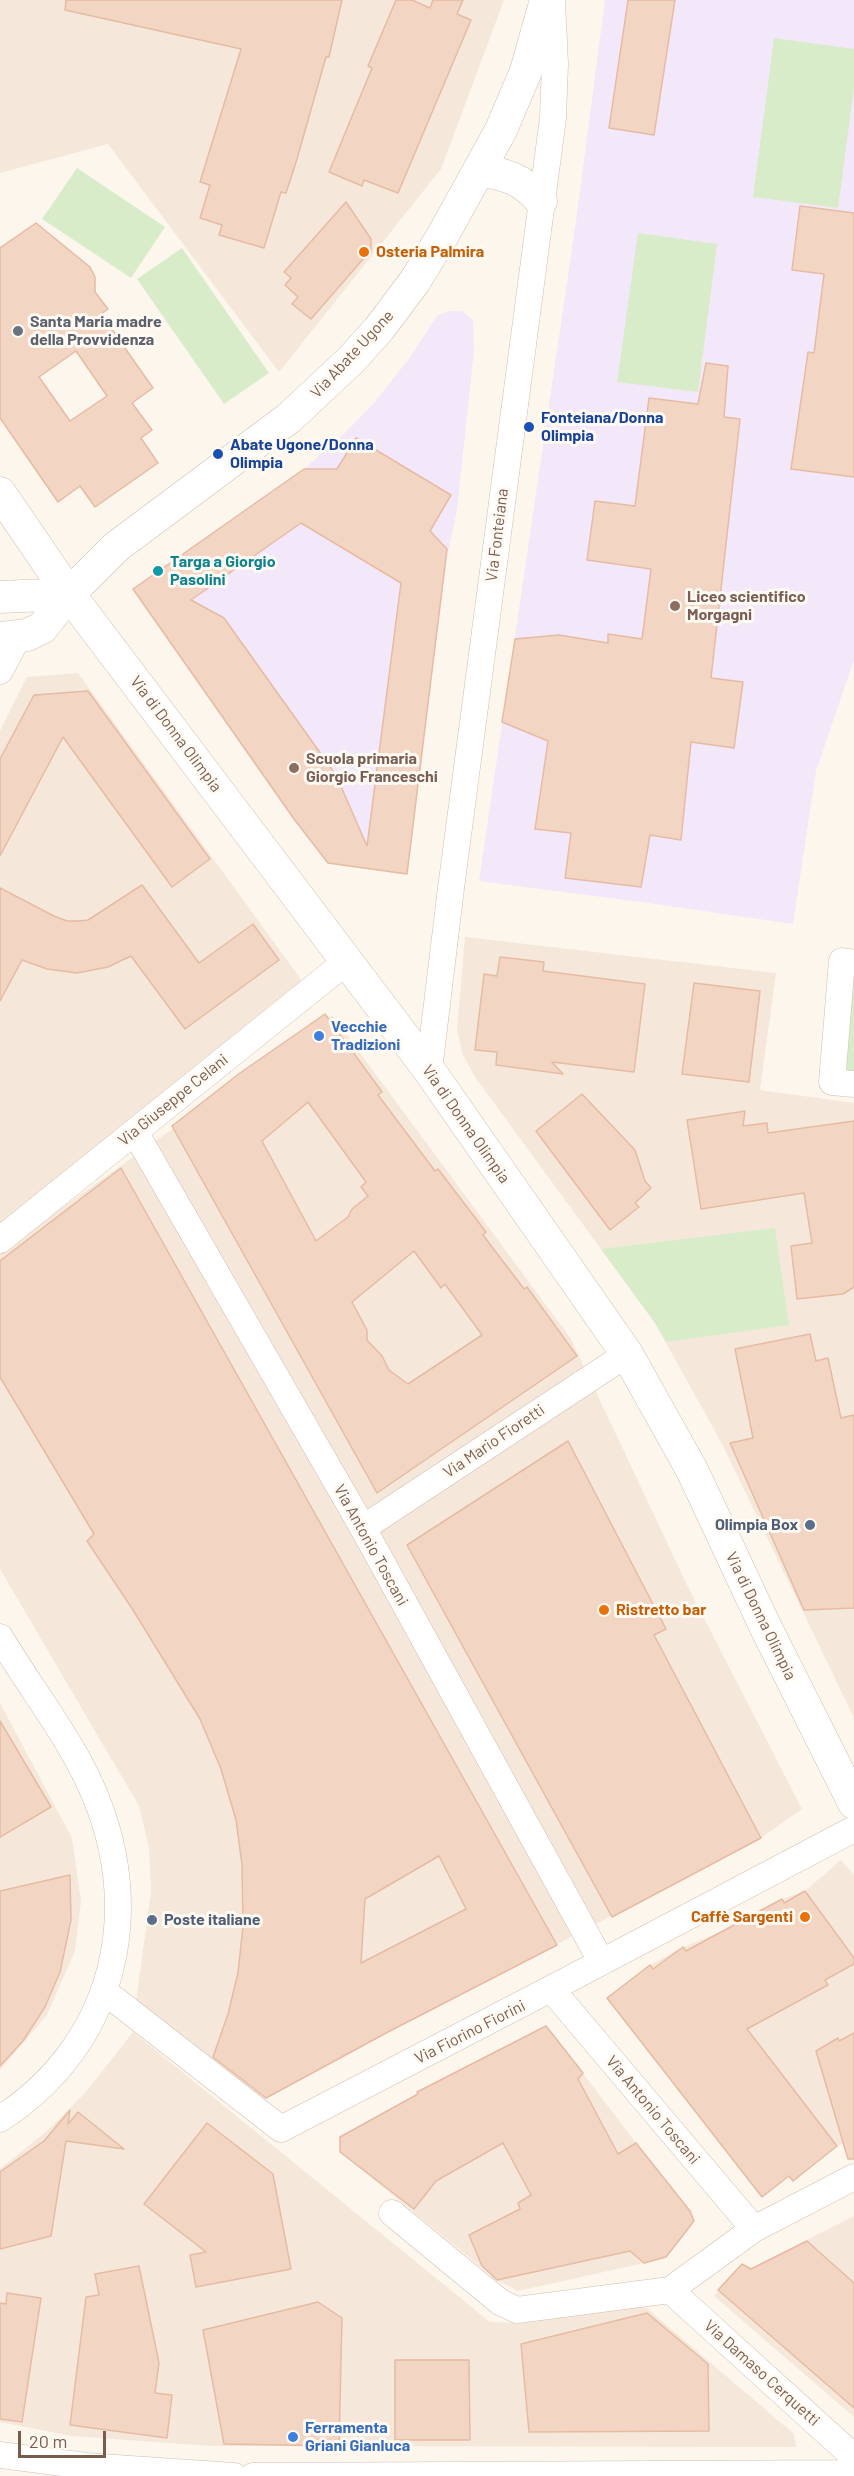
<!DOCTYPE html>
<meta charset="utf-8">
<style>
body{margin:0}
#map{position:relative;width:854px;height:2476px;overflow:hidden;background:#fdf6ec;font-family:Barlow,sans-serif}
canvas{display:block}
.scale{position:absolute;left:18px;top:2431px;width:88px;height:27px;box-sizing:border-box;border:3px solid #7a5c4d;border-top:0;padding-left:8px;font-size:18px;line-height:21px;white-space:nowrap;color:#7a5c4d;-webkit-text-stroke:4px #fffaf3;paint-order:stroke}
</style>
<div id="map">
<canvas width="854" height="2476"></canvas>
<div class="scale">20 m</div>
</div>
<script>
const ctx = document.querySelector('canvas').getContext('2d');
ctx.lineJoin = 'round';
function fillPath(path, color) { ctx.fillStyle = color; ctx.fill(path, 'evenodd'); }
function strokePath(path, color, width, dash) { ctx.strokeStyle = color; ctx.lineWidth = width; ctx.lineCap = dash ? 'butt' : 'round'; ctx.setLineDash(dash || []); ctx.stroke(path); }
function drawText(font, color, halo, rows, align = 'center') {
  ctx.font = font + ' Barlow,sans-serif'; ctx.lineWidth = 6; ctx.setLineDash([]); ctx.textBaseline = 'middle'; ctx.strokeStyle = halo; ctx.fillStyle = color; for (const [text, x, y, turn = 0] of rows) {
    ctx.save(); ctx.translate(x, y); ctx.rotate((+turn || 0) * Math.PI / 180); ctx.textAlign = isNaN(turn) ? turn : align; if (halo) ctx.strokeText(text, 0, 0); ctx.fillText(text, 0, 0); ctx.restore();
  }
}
const residential = new Path2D(`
 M0,0H504L441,169L279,372L108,144L0,173Z
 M78,673L308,989L0,1225V731L27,677Z
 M465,937L776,973L760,1090L854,1103V1718L722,1444L655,1323L475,1077L462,1053L457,1028Z
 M332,1015L571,1339L688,1587L802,1809L761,1838L388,2032L263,2100L136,2002L151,1891L149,1848L139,1806L0,1569V1252Z
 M0,1703L72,1838L81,1901L75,1951L47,2015L0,2070Z
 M841,1860L854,1875V2139L837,2146L793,2181L788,2176L762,2197L607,1998L650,1965L683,1947L720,1932L782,1899L805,1891Z
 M544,2027L550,2030L636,2143L644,2263L518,2291L497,2280L340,2152V2137Z
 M133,2032L490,2322L522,2323L643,2305L794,2434L796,2447L210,2446L72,2436L0,2422V2169L48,2130L85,2093Z
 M854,2216V2417L714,2296L742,2264L751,2268Z`);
const education = new Path2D(`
 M605,0H854V660L816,771L793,924L648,903L479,881L576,221Z
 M450,311H462L473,320L474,351L457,510L447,558L407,874L328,863L294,819L133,589L304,469L345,433L373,404L408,360L437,316Z`);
const green = new Path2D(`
 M774,38L854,49V88L838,208L753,197Z
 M77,168L165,227L131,278L42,219Z
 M638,233L717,244L698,392L617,382Z
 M182,248L269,373L224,404L137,279Z
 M854,963V1084L832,1082Z
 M775,1228L789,1325L666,1342L655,1323L601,1249Z`);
const building = new Path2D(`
 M66,0H342L329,57H326L297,159L286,193L281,192L264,248L219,235L222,225L200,218L210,185L200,182L241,49L65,10Z
 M396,0H412L430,8L433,0H463L457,14L471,20L398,193L364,180L362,186L329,172L372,68L368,66Z
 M628,0H675L654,135L609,128Z
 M346,202L371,239V250L311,319L292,304L298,297L285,285L291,278L284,272Z
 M800,206L854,213V477L791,469L808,352L814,353L824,274L792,270Z
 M36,223L90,267L95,277V292L108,309L101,314L153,388L132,403L152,430L141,438L158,463L95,507L80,486L58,502L0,418V248ZM76,351L107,396L70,421L39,377Z
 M706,363L728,366L724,417L740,419L711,678L743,682L734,748L691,742L681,840L650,835L641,887L565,878L571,833L535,829L548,741L502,722L515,639L559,635L608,643V634L642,639L651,569L587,560L595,501L635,506L649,398L698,404Z
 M356,438L451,495L430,531L447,549L407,874L328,863L294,819L133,589L304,469H337ZM301,523L401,583L367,846L336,775L224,618L191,600Z
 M88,691L210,859L172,887L63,737L0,856V759L34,695Z
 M142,885L199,963L253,924L279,960L185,1029L131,956L108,967L77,973L47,969L22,960L0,1001V888L54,916L67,921H78L88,920Z
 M500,957L544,962L543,971L645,984L634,1072L552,1062L563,1074L496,1065L497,1052L475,1050L484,974L497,976Z
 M694,983L760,991L749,1082L682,1074Z
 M325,1014L382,1092L378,1095L435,1171L438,1169L486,1232L483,1235L524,1289L527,1287L577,1356L377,1493L172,1126L240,1073ZM308,1102L366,1182L361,1187L368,1196L352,1209L348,1217L316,1241L262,1141ZM414,1251L441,1288L445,1284L482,1335L408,1384L389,1370L382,1356L367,1340V1330L352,1302Z
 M582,1094L635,1150L645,1181L651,1188L635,1203L639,1207L610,1230L536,1131Z
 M745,1111L743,1126L767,1123L768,1133L854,1121V1287L843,1294L797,1299L791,1246L812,1243L804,1193L701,1209L687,1120Z
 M121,1168L557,1945L388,2032L266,2098L213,2057L228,2014L238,1973L243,1926L242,1865L236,1820L221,1769L200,1719L133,1610L87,1541L94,1534L0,1377V1261ZM439,1856L466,1909L361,1963L365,1899Z
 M810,1334L816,1361L828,1358L841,1418L854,1415V1608L804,1610L730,1443L753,1438L735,1349Z
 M568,1441L666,1629L654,1635L761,1838L612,1917L407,1545Z
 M0,1721L51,1807L0,1837Z
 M70,1875L71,1920L60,1972L45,2007L23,2041L0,2066V1891Z
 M805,1891L854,1958V1964L825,1980L828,1985L747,2029L837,2146L793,2181L789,2176L762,2197L607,1998L650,1965L653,1969L683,1947L686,1951L782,1899L784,1903Z
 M546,2026L583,2073L578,2079L618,2154L636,2143L690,2211L694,2221L666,2257L644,2263L630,2251L497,2280L482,2266L469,2235L520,2209L518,2203L531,2195L503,2143L436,2181L414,2209L340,2152V2137L418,2094L417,2092Z
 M854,2033V2159H848L816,2051L838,2038L839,2041Z
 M70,2110L68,2124L78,2112L124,2149L66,2141L51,2236L0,2249V2172L44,2141Z
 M207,2123L273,2174L291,2269L196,2287L190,2255L206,2252L144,2204Z
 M807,2241L854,2283V2408L718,2290L742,2264L751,2269Z
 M139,2266L159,2363L155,2393L172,2395L167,2438L70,2425L86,2297L99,2295L95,2274Z
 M7,2293L41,2298L22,2422L0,2419V2303L6,2304Z
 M318,2302L342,2318L339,2446L224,2444L203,2330Z
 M647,2313L708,2364L709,2431L529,2432L521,2344Z
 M395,2360H469L470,2440H395Z`);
const minor = new Path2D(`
 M0,671L18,637
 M854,963L842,961L832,1082L854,1084
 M429,1070L451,888L553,118L555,64L552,0
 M135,1132L363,1528L601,1961
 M0,1240L347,961
 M363,1528L627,1354
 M0,1637C29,1686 66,1732 90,1784C147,1908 117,2043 0,2119
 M552,1990L754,2229
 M105,1992L281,2129C473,2030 663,1930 854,1829
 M392,2213L500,2302L517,2310L670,2290L754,2229L854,2177
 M670,2290L854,2457
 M0,2455L86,2466L234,2476
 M253,2476L854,2473`);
const tertiary = new Path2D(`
 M479,171C505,173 524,180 541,201
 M0,493L69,594L429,1070L627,1354L692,1470L766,1628L854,1803
 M0,597L69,594
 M0,638L27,635L42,628L69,594L116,547L289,418L351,360L379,329L415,281L443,235L501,130L526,71L546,0`);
const markers = [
 [364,252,6,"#e8710a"],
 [18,331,6,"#6b7280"],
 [529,427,6,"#1a4fb4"],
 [218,454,6,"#1a4fb4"],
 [158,571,6,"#0f9aa8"],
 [675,606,6,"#8d6e63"],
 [294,768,6,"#8d6e63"],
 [319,1036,6,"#3f7fe0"],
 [810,1525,6,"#5c6f8a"],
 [604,1610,6,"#e8710a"],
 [805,1917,6,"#e8710a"],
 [152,1920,6,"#5c6f8a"],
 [293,2437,6,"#3f7fe0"]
];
const foodNames = [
 ["Osteria Palmira",376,252],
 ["Ristretto bar",616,1610],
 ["Caffè Sargenti",793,1917,"right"]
];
const worshipNames = [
 ["Santa Maria madre",30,322],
 ["della Provvidenza",30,340]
];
const streetNames = [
 ["Via Abate Ugone",352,354,-47],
 ["Via Fonteiana",497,535,-83],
 ["Via di Donna Olimpia",176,734,53],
 ["Via Giuseppe Celani",173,1100,-39],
 ["Via di Donna Olimpia",466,1124,55],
 ["Via Mario Fioretti",494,1441,-34],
 ["Via Antonio Toscani",371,1545,61],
 ["Via di Donna Olimpia",761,1616,64],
 ["Via Fiorino Fiorini",470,2032,-27],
 ["Via Antonio Toscani",653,2110,50],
 ["Via Damaso Cerquetti",762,2373,42]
];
const transitNames = [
 ["Fonteiana/Donna",541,418],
 ["Olimpia",541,436],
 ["Abate Ugone/Donna",230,445],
 ["Olimpia",230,463]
];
const cultureNames = [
 ["Targa a Giorgio",170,562],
 ["Pasolini",170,580]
];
const educationNames = [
 ["Liceo scientifico",687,597],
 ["Morgagni",687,615],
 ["Scuola primaria",306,759],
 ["Giorgio Franceschi",306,777]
];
const shopNames = [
 ["Vecchie",331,1027],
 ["Tradizioni",331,1045],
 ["Ferramenta",305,2428],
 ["Griani Gianluca",305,2446]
];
const serviceNames = [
 ["Olimpia Box",798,1525],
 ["Poste italiane",164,1920,"left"]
];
fillPath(residential, '#f5e8da');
fillPath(education, '#f3e8fa');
fillPath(green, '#d8ecc9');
fillPath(building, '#f3d5c3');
strokePath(building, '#e6bba3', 1.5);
strokePath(minor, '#d1beb0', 27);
strokePath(tertiary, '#d1beb0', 33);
strokePath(minor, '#fff', 26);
strokePath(tertiary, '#fff', 32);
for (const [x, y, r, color] of markers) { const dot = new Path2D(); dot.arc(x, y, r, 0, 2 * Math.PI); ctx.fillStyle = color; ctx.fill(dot); strokePath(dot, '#fffaf3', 2); }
drawText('bold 16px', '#c56008', '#fffaf3', foodNames, 'left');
drawText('bold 16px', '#5b616d', '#fffaf3', worshipNames, 'left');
drawText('16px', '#7a5c4d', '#fffaf3', streetNames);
drawText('bold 16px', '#164399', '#fffaf3', transitNames, 'left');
drawText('bold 16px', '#0d838f', '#fffaf3', cultureNames, 'left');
drawText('bold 16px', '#785e54', '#fffaf3', educationNames, 'left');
drawText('bold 16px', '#366cbe', '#fffaf3', shopNames, 'left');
drawText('bold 16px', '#4e5e75', '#fffaf3', serviceNames, 'right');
</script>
